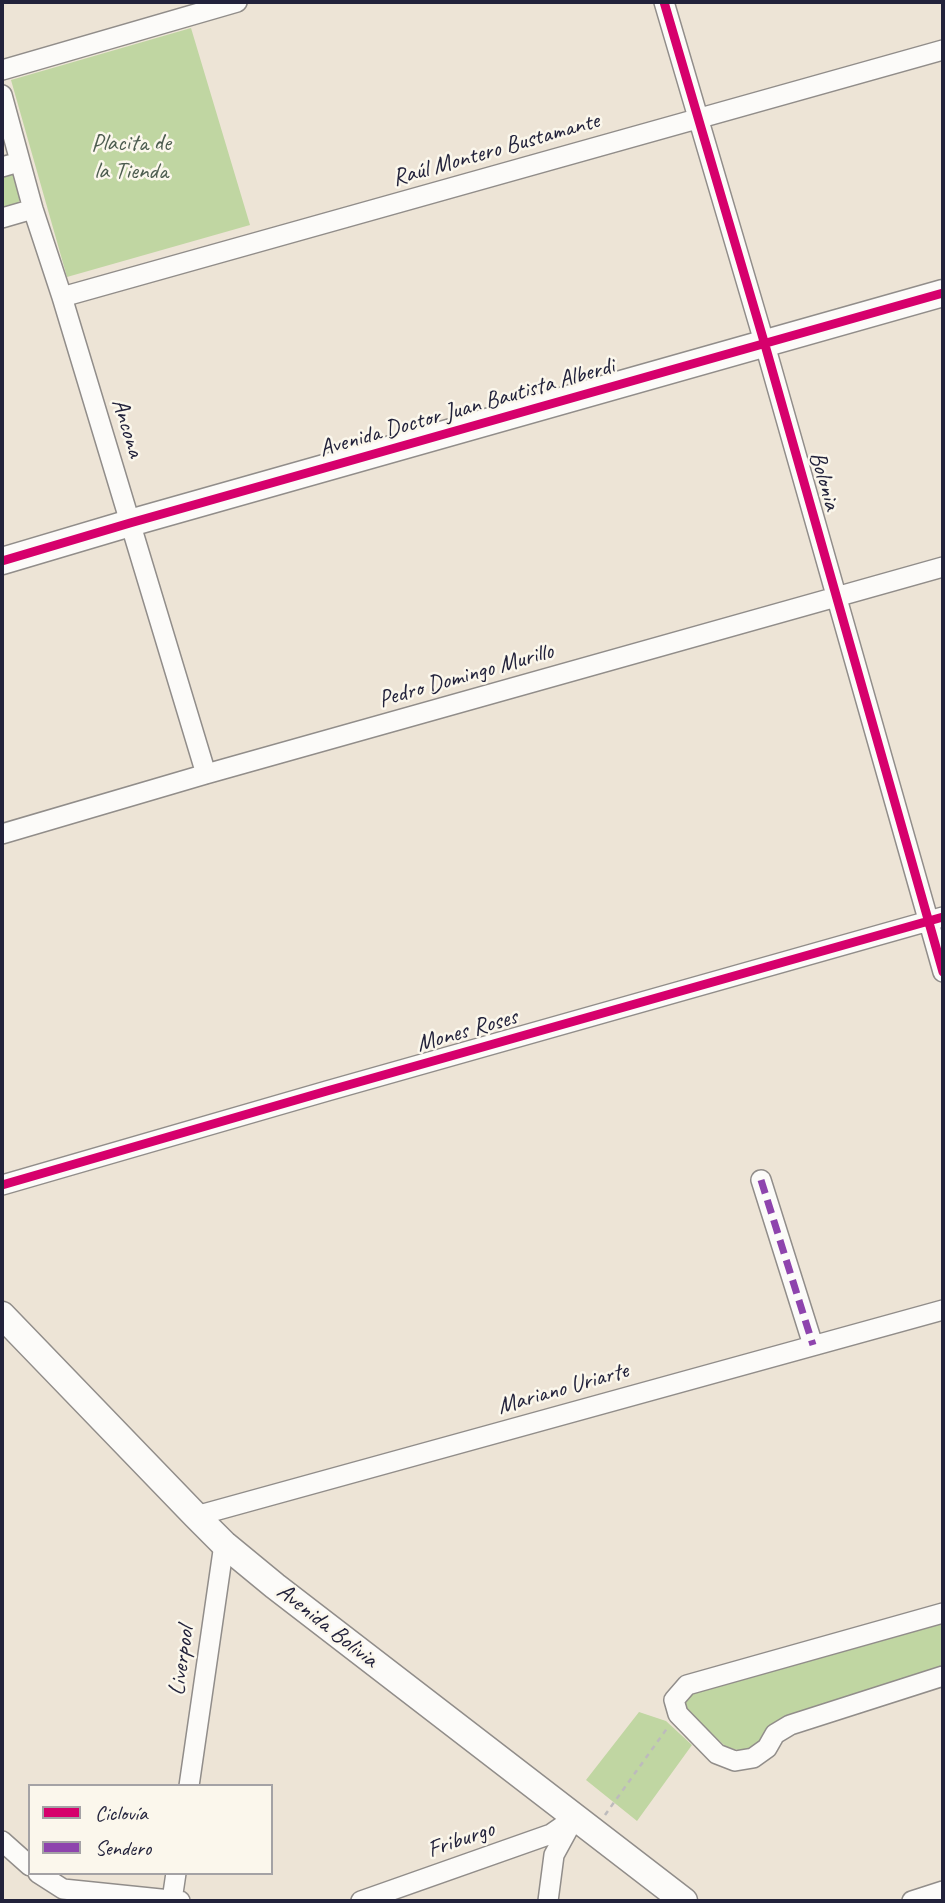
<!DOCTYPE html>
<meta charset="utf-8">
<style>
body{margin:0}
#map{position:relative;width:945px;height:1903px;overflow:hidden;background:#ede4d6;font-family:Caveat,sans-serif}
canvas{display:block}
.frame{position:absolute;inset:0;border:4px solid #22223b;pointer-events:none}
.legend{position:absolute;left:28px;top:1784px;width:245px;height:91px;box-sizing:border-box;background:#fbf7ec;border:2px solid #a4a2a5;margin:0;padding:9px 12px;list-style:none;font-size:21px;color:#22223b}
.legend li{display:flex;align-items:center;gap:14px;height:35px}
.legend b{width:35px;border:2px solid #a4a2a5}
</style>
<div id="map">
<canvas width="945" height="1903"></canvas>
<div class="frame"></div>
<ul class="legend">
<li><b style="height:9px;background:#d6006c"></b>Ciclovía</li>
<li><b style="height:9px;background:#8e44ad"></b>Sendero</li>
</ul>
</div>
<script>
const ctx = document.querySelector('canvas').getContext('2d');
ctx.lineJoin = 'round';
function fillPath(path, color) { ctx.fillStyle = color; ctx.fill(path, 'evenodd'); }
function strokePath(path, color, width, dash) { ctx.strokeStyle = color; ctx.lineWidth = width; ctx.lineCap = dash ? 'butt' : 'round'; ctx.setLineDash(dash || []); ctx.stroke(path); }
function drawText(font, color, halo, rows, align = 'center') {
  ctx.font = font + ' Caveat,sans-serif'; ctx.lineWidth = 5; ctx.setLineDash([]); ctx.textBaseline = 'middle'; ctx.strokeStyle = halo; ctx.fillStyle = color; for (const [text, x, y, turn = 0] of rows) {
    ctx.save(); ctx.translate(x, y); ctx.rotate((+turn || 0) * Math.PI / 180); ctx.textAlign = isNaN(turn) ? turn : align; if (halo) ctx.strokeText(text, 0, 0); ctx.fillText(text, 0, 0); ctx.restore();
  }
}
const green = new Path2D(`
 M191,28L250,225L67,277L11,80Z
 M2,169C17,170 17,186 21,198L16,206L2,210Z
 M943,1618V1667L807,1711L764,1739L753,1748L742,1751L726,1747L682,1705L690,1693Z
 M639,1712L666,1721L692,1745L637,1821L586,1780Z`);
const path = new Path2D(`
 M605,1815L668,1727`);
const street = new Path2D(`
 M664,2L765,345L943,972
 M2,70L237,2
 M2,95L33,209L62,297L206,774
 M2,167L19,162
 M2,218L33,209
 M62,297L943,50
 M2,834L206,774L943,567
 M761,1180L813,1345
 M2,1185L327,1091L943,917
 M196,1516L943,1310
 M943,1613L687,1685L674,1700L678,1714L717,1754L735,1761L753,1758L767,1748L775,1734L790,1725L943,1676
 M189,1786L224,1544
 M2,1841L30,1866
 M38,1873L63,1889L180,1901
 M172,1900L176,1873
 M361,1901L551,1834L574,1818
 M548,1901L554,1855L572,1822
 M912,1901L943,1891`);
const secondary = new Path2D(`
 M2,561L130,523L943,293
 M2,1315L196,1516L224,1544L275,1586L684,1901`);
const quiet = new Path2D(`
 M761,1180L813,1345`);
const cycleway = new Path2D(`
 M664,2L765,345L943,972
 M2,561L130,523L943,293
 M2,1185L327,1091L943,917`);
const parkNames = [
 ["Placita de",131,144],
 ["la Tienda",131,172]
];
const streetNames = [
 ["Raúl Montero Bustamante",496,150,-16],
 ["Avenida Doctor Juan Bautista Alberdi",467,408,-16],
 ["Ancona",127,428,73],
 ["Bolonia",824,481,74],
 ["Pedro Domingo Murillo",466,676,-16],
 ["Mones Roses",467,1031,-16],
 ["Mariano Uriarte",563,1389,-16],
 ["Avenida Bolivia",327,1626,38],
 ["Liverpool",182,1661,-82],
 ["Friburgo",461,1840,-19]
];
fillPath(green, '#c0d6a2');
strokePath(street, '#918d8a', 22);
strokePath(secondary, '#918d8a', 29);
strokePath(path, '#bdbbbc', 2.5, [5, 5]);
strokePath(street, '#fcfbf9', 19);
strokePath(secondary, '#fcfbf9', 26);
strokePath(quiet, '#8e44ad', 7, [14, 7]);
strokePath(cycleway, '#d6006c', 9);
drawText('24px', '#4d5d50', '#fbf7ec', parkNames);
drawText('24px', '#22223b', '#fbf7ec', streetNames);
</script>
